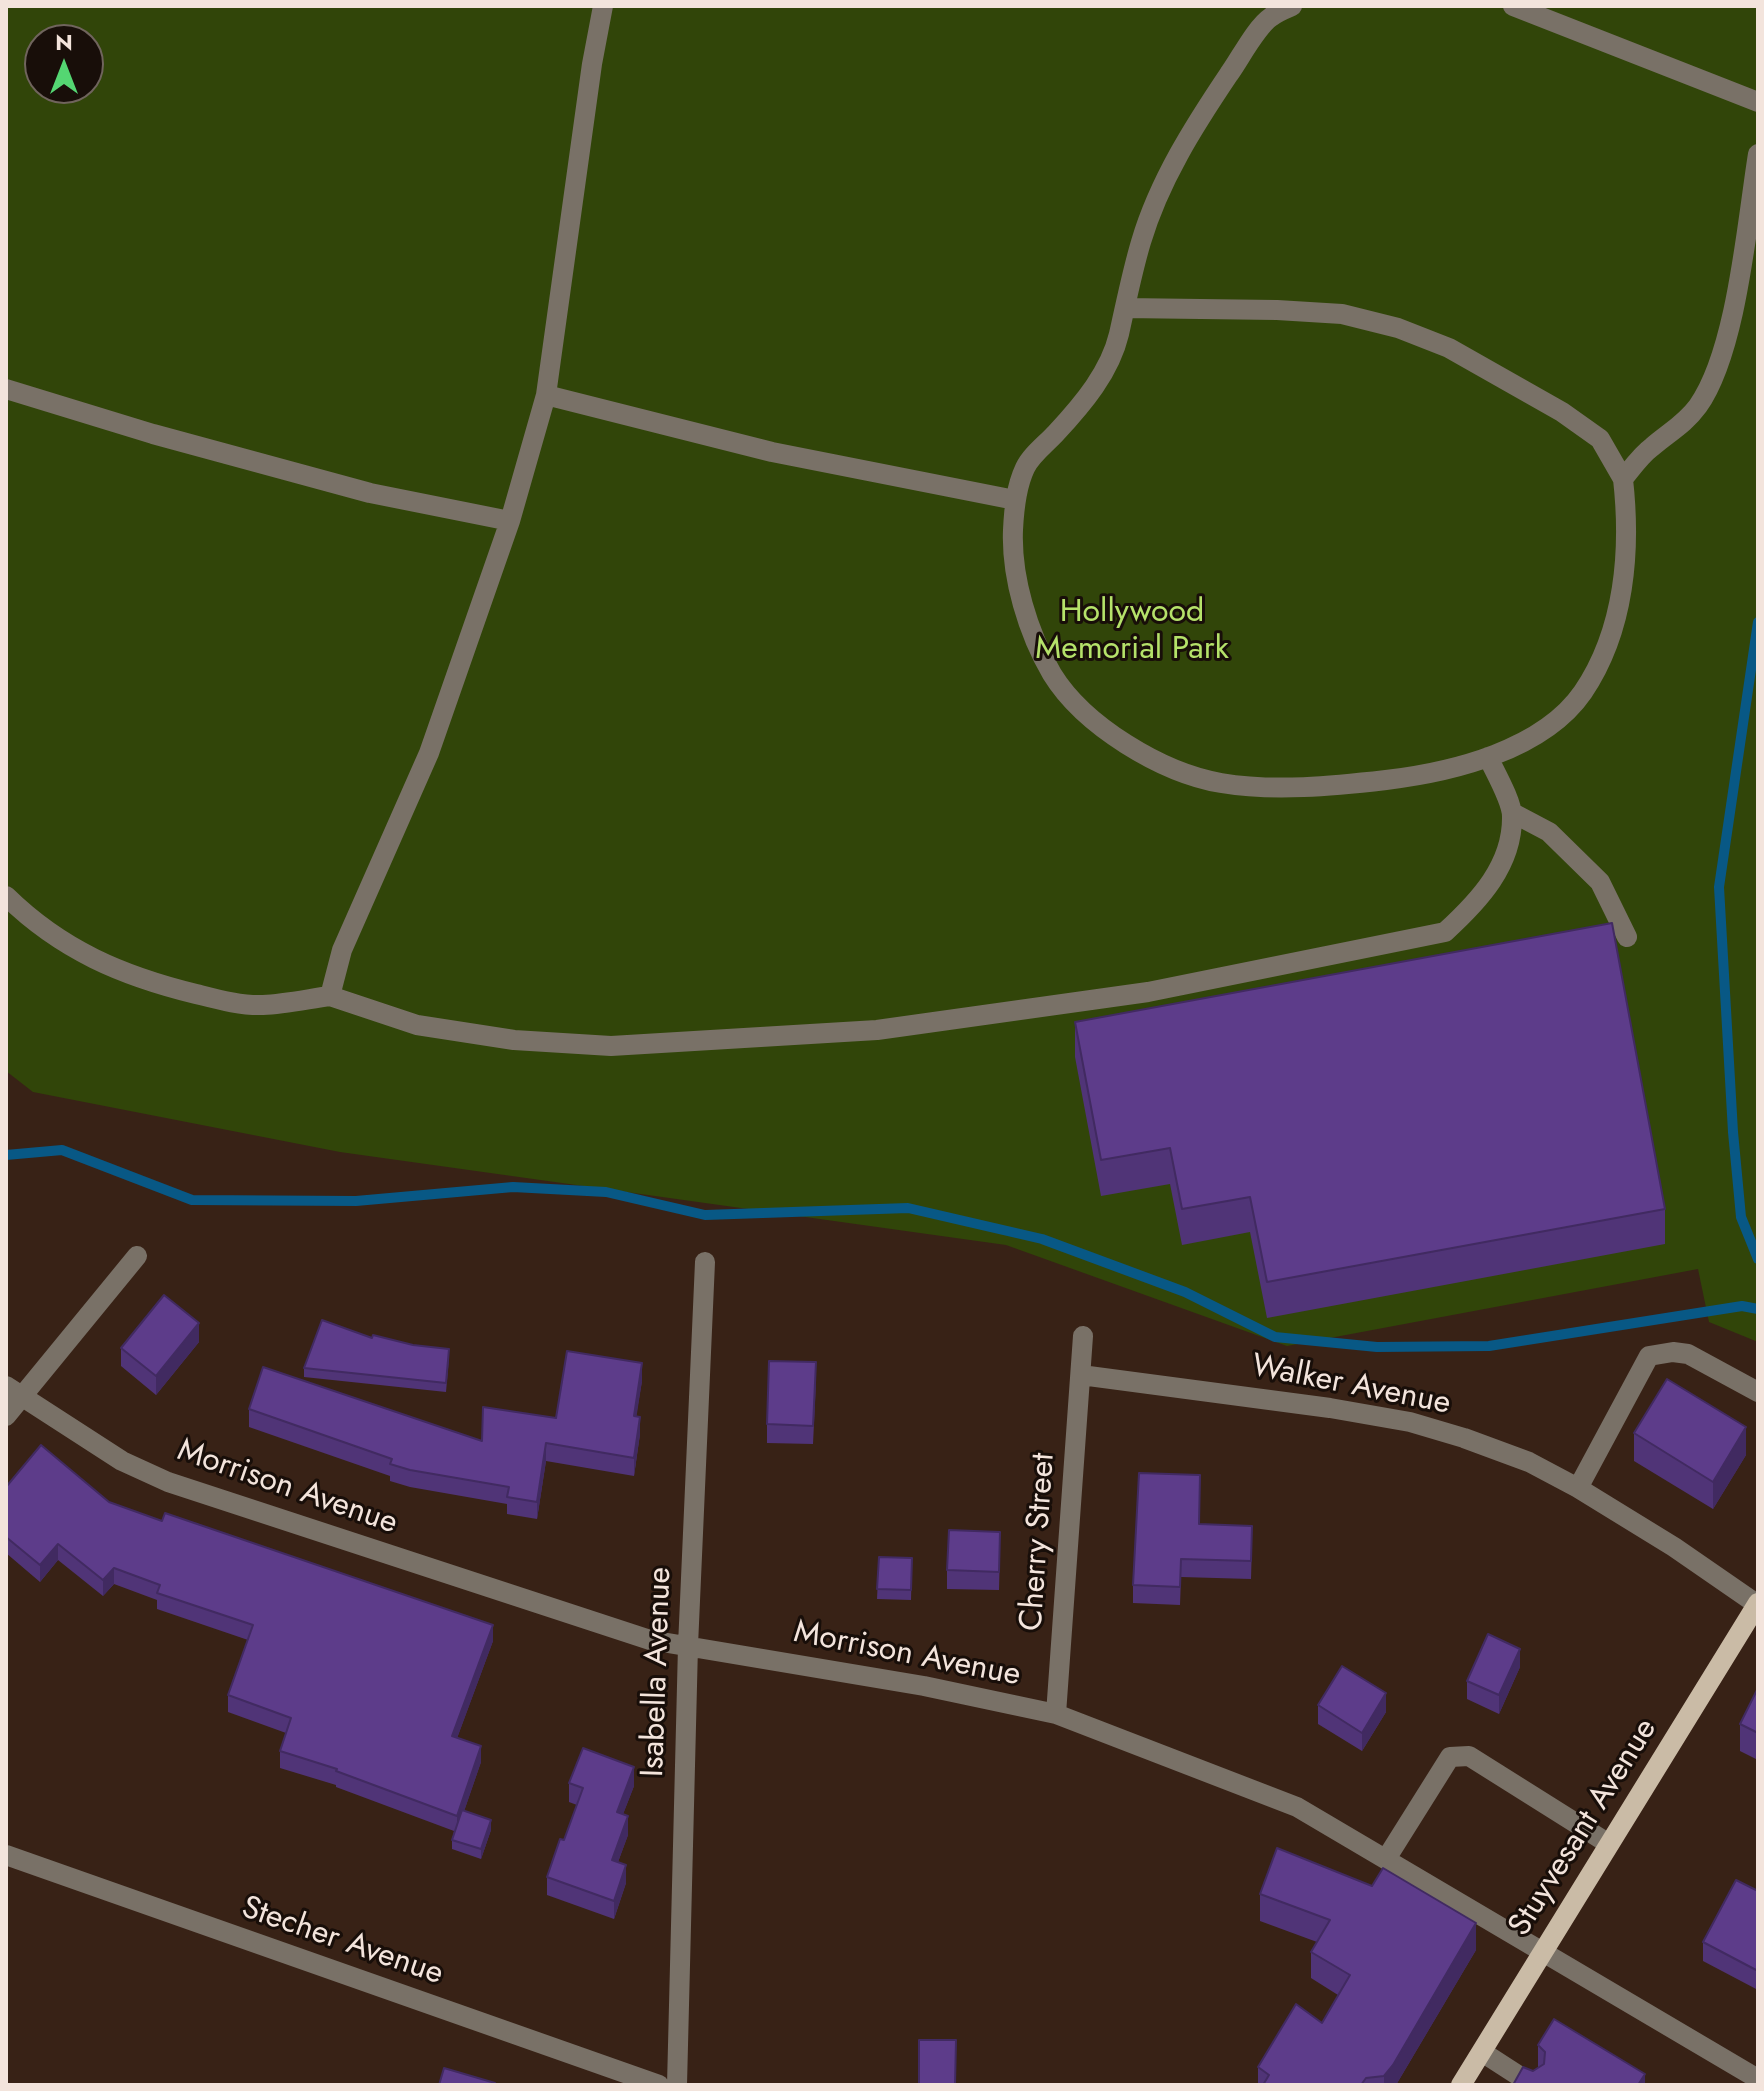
<!DOCTYPE html>
<style>
body{margin:0}
#map{position:relative;width:1764px;height:2091px;overflow:hidden;background:#382216;font-family:Jost,sans-serif}
canvas{display:block}
.frame{position:absolute;inset:0;border:8px solid #f3e4dc;pointer-events:none}
.north{position:absolute;left:24px;top:24px;width:80px;height:80px;box-sizing:border-box;background:#180e09;border:2px solid #70645d;border-radius:50%;rotate:0deg;font-size:22px;font-weight:700;line-height:32px;text-align:center;color:#f3e4dc}
.north::after{content:'';display:block;margin:auto;width:28px;height:36px;background:#54d672;clip-path:polygon(50% 0,100% 100%,50% 72%,0 100%)}
</style>
<div id="map">
<canvas width="1764" height="2091"></canvas>
<div class="frame"></div>
<div class="north">N</div>
</div>
<script>
const ctx = document.querySelector('canvas').getContext('2d');
ctx.lineJoin = 'round';
function fillPath(path, color) { ctx.fillStyle = color; ctx.fill(path, 'evenodd'); }
function strokePath(path, color, width, dash) { ctx.strokeStyle = color; ctx.lineWidth = width; ctx.lineCap = dash ? 'butt' : 'round'; ctx.setLineDash(dash || []); ctx.stroke(path); }
function drawText(font, color, halo, rows, align = 'center') {
  ctx.font = font + ' Jost,sans-serif'; ctx.lineWidth = 6; ctx.setLineDash([]); ctx.textBaseline = 'middle'; ctx.strokeStyle = halo; ctx.fillStyle = color; for (const [text, x, y, turn = 0] of rows) {
    ctx.save(); ctx.translate(x, y); ctx.rotate((+turn || 0) * Math.PI / 180); ctx.textAlign = isNaN(turn) ? turn : align; if (halo) ctx.strokeText(text, 0, 0); ctx.fillText(text, 0, 0); ctx.restore();
  }
}
const green = new Path2D(`
 M6,6H1758V1342L1709,1322L1698,1269L1287,1346L1006,1245L340,1152L33,1092L6,1071ZM40,40H88V88H40Z`);
const stream = new Path2D(`
 M1758,622L1719,887L1733,1132L1741,1217L1758,1259
 M6,1155L62,1150L192,1200L356,1201L513,1187L606,1192L705,1215L908,1208L1042,1239L1185,1292L1275,1337L1377,1347L1489,1346L1742,1306L1758,1309`);
const minor = new Path2D(`
 M1292,6C1285,9 1277,12 1271,17C1256,27 1240,59 1229,74C1194,126 1159,181 1141,242C1132,272 1126,303 1119,334C1110,372 1083,404 1056,433C1046,444 1031,455 1025,468C1016,487 1014,509 1013,530C1011,577 1028,633 1052,674C1084,726 1162,773 1221,783C1273,792 1334,786 1386,780C1453,772 1543,750 1583,692C1625,630 1631,550 1623,479C1632,468 1641,455 1652,447C1668,433 1685,424 1698,406C1737,351 1747,222 1758,154
 M1513,6L1758,102
 M1125,308L1277,310L1342,314L1398,328L1449,348L1562,412L1600,439L1623,479
 M6,389L153,434L370,493L510,521
 M546,395L592,64L603,6
 M1513,813L1549,832L1600,882L1627,937
 M6,896C61,950 122,976 196,994C216,999 241,1006 263,1005C285,1004 308,999 330,996L342,950L429,753L510,521L546,395L772,452L1015,500
 M330,996L417,1025L514,1040L611,1046L877,1030L1148,992L1445,932C1479,901 1513,865 1512,816C1512,801 1495,772 1488,757
 M1081,1375L1330,1408L1410,1422L1464,1438L1529,1462L1578,1488L1674,1547L1758,1605
 M6,1386L122,1461L168,1482L650,1640L924,1686L1056,1714L1297,1807L1758,2079
 M6,1416L137,1256
 M1578,1488L1649,1356L1673,1352L1688,1354L1758,1392
 M1056,1714L1083,1336
 M6,1855L659,2085
 M1386,1859L1450,1757L1469,1756L1609,1844
 M1482,2052L1533,2085
 M677,2085L688,1646L705,1262`);
const major = new Path2D(`
 M1461,2085L1758,1603`);
const wall = new Path2D(`
 M1075,1022L1665,1209V1244L1267,1318L1250,1232L1182,1245L1170,1184L1101,1196L1075,1057Z
 M372,1338L449,1358L446,1392L304,1377V1368Z
 M199,1342L156,1395L121,1366V1348Z
 M642,1381L636,1416L640,1434L634,1476L546,1461L537,1519L507,1514V1504L410,1487L390,1481V1476L249,1427V1409L482,1441L556,1418Z
 M816,1381L813,1444L767,1443V1424Z
 M1634,1433L1746,1455L1713,1509L1634,1461Z
 M6,1487L109,1502L493,1641L457,1738L481,1762L464,1811L491,1830L481,1859L452,1849V1840L454,1831L336,1787V1785L280,1768V1751L286,1733L228,1712V1695L248,1640L157,1609V1600L114,1584L103,1596L58,1560L40,1582L6,1553Z
 M1199,1524L1252,1544L1251,1579L1181,1577L1180,1605L1133,1603V1585Z
 M1000,1550L999,1590L947,1589V1570Z
 M879,1557L912,1558L911,1600L877,1599Z
 M1520,1667L1499,1714L1467,1699V1681Z
 M1758,1688V1760L1740,1751V1724Z
 M1318,1705L1386,1712L1362,1751L1318,1724Z
 M569,1783L634,1786L623,1814L628,1835L618,1862L626,1883L614,1919L547,1895V1877L564,1840L577,1805L569,1802Z
 M1758,1891V1990L1703,1961V1942Z
 M1260,1894L1476,1950L1396,2085H1258V2067L1322,2023L1338,1995L1311,1978V1952L1317,1942L1260,1921Z
 M1538,2045L1645,2085H1513L1538,2068Z`);
const shadedWall = new Path2D(`
 M199,1323V1342L156,1395V1376Z
 M642,1363V1381L634,1433V1416Z
 M640,1417V1434L634,1476V1458Z
 M1746,1427V1455L1713,1509V1482Z
 M546,1443V1461L537,1519V1502Z
 M58,1544V1560L40,1582V1565Z
 M114,1568V1584L103,1596V1580Z
 M493,1625V1641L452,1752V1736Z
 M1520,1649V1667L1499,1714V1695Z
 M1386,1693V1712L1362,1751V1733Z
 M481,1746V1762L457,1832V1816Z
 M634,1767V1786L617,1830V1812Z
 M628,1816V1835L612,1878V1860Z
 M491,1820V1830L481,1859V1849Z
 M626,1865V1883L614,1919V1901Z
 M1476,1923V1950L1396,2085H1384V2076Z
 M1645,2074V2085H1638Z`);
const building = new Path2D(`
 M1612,923L1665,1209L1267,1282L1250,1197L1182,1209L1170,1148L1101,1160L1075,1022Z
 M164,1295L199,1323L156,1376L121,1348Z
 M322,1320L372,1338L373,1335L413,1345L449,1349L446,1383L304,1368Z
 M567,1351L642,1363L634,1416L640,1417L634,1458L546,1443L537,1502L507,1497L509,1487L410,1470L390,1464L392,1459L249,1409L263,1367L482,1441L483,1407L556,1418Z
 M769,1361L816,1362L813,1426L767,1424Z
 M1667,1379L1746,1427L1713,1482L1634,1433Z
 M41,1445L109,1502L162,1521L165,1513L493,1625L452,1736L481,1746L457,1816L336,1771L337,1769L280,1751L291,1718L228,1695L253,1625L157,1593L160,1585L114,1568L103,1580L58,1544L40,1565L6,1537V1487Z
 M1139,1473L1200,1475L1199,1524L1252,1526L1251,1561L1181,1559L1180,1587L1133,1585Z
 M949,1530L1000,1532L999,1572L947,1570Z
 M879,1557L912,1558L911,1590L877,1589Z
 M1488,1634L1520,1649L1499,1695L1467,1681Z
 M1342,1666L1386,1693L1362,1733L1318,1705Z
 M1758,1688V1733L1740,1724Z
 M583,1748L634,1767L617,1812L628,1816L612,1860L626,1865L614,1901L547,1877L560,1839L564,1840L583,1788L569,1783Z
 M462,1810L491,1820L481,1849L452,1840Z
 M1277,1848L1372,1886L1383,1868L1476,1923L1393,2065L1384,2076L1366,2078L1361,2085H1263L1269,2075L1258,2067L1296,2004L1322,2023L1350,1975L1311,1952L1330,1920L1260,1894Z
 M1736,1880L1758,1891V1971L1703,1942Z
 M1554,2019L1645,2074L1638,2085H1601L1599,2084L1598,2085H1513L1523,2067L1533,2071L1544,2064L1545,2052L1538,2045Z
 M919,2040H956L955,2085H919Z
 M444,2068L495,2083V2085H439Z`);
const parkNames = [
 ["Hollywood",1132,613],
 ["Memorial Park",1132,650]
];
const streetNames = [
 ["Walker Avenue",1351,1386,11],
 ["Morrison Avenue",287,1488,19],
 ["Cherry Street",1039,1542,-86],
 ["Morrison Avenue",907,1655,11],
 ["Isabella Avenue",658,1672,-88],
 ["Stuyvesant Avenue",1584,1828,-58],
 ["Stecher Avenue",342,1942,19]
];
fillPath(green, '#314509');
strokePath(stream, '#085885', 10);
strokePath(minor, '#797167', 20);
strokePath(major, '#cabba6', 20);
fillPath(wall, '#503477');
fillPath(shadedWall, '#412a61');
fillPath(building, '#5d3c8a');
strokePath(building, '#412a61', 2);
drawText('32px', '#b5e26a', '#180e09', parkNames);
drawText('32px', '#f3e4dc', '#180e09', streetNames);
</script>
